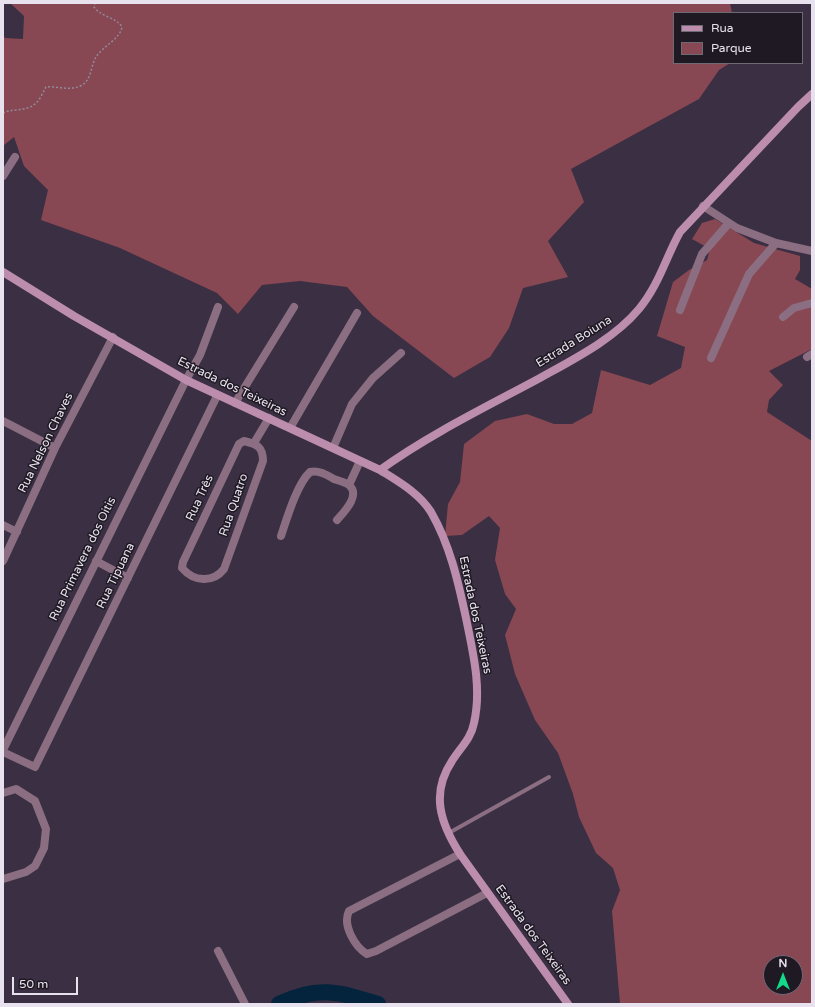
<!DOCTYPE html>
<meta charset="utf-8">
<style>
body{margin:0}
#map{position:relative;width:815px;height:1007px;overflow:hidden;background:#3a2f43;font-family:"Varela Round",sans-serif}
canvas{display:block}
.frame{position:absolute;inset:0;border:4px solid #e8e1ee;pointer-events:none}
.legend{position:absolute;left:673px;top:12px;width:130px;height:52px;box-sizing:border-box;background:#1e1922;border:1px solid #6f6974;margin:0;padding:5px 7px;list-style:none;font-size:12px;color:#e8e1ee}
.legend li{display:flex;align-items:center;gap:8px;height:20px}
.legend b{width:20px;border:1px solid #6f6974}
.north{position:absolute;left:763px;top:955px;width:40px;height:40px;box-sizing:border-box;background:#1e1922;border:1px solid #6f6974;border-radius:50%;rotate:0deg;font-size:11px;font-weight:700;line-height:16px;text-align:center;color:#e8e1ee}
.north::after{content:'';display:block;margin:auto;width:14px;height:18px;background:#13d98a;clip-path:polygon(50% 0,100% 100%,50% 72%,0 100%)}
.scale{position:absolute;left:12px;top:977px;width:66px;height:18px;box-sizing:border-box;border:2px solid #e8e1ee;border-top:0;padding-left:5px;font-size:12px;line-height:14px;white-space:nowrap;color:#e8e1ee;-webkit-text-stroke:3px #1e1922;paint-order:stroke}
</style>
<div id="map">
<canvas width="815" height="1007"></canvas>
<div class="frame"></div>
<ul class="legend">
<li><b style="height:5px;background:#bc8dac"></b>Rua</li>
<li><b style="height:11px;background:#884853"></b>Parque</li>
</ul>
<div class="north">N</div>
<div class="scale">50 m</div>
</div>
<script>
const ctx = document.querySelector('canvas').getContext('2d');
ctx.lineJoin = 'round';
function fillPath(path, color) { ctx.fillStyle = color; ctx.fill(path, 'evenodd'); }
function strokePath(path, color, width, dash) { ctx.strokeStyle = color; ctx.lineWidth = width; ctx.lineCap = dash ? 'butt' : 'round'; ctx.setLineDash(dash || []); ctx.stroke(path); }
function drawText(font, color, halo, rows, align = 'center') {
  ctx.font = font + ' "Varela Round",sans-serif'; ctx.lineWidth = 3; ctx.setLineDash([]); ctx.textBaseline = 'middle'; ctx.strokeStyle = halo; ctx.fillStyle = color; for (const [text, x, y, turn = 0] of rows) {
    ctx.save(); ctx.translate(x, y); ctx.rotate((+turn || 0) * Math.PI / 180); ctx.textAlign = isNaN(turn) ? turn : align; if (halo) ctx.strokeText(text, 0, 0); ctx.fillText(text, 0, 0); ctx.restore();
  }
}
const green = new Path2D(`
 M10,3H730L732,13H674V63H730L719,70L699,99L571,169L584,202L548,241L568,277L523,288L509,328L490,357L454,378L373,316L347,287L300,281L262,285L238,314L217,293L120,248L41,220L48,190L24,166L14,137L3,146V35L5,38L23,39L24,16Z
 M715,219L754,243L800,256V270L795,279L812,289V349L769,371L783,385L769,400L767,412L812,441V1004H620L612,911L620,890L613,868L596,853L579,817L573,794L558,753L535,720L515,674L505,635L516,609L505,594L495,560L500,528L489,516L462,535L445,536L448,504L460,482L464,444L495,421L527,414L554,424H572L592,413L601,370L650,385L681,368L685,347L657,336L673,282L689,270L707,260L710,249L692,239L702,223ZM771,963H795V987H771Z`);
const river = new Path2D(`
 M279,1004C318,985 339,992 378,1004`);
const path = new Path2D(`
 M3,113C13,108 27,112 36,103C40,100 43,92 46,87C57,86 69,91 80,86C92,81 90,67 96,57C104,45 120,39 122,27C116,17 101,17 94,7L95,3
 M3,141V149`);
const lane = new Path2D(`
 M447,834L549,777`);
const street = new Path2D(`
 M3,176L15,157
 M703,206L737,228L776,243L812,251
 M680,310L702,254L729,223
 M783,317L794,308L812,303
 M807,357L812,354
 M711,358L749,274L776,243
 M235,403L294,307
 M3,421L55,448
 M290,428L357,313
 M244,441C257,444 263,447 263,461L224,569C213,583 194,582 182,568L183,562L239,444Z
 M254,443L269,418
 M333,448L352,404L373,378L401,353
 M349,485L360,461
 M3,525L17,532
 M281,536C287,518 297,484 310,472C319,470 327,475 334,479C339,481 345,482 349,485C361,495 344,512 337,520
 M3,561L55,448L113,337
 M96,561L128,578
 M3,750L186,380L200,355L218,307
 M3,752L35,767L217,396
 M3,793L16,789L35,801L46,829L44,848L35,866L26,872L3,879
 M460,854L349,911C342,925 355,947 367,954L376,951L487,893
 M218,951L245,1004`);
const secondary = new Path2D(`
 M3,272L74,316L186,380L380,470C399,482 419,493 431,512C450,545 458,581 466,618C473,653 482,688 474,723C471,739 460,748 452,761C430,794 441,824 460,854L568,1004
 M380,470C430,434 486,407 540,378C574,359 614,339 639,309C659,285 666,257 680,232L798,107L812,94`);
const streetNames = [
 ["Estrada Boiuna",574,342,-32],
 ["Estrada dos Teixeiras",232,387,26],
 ["Rua Nelson Chaves",46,443,-64],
 ["Rua Três",200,498,-65],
 ["Rua Quatro",234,505,-71],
 ["Rua Primavera dos Oitis",83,559,-64],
 ["Rua Tipuana",116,576,-64],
 ["Estrada dos Teixeiras",475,615,78],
 ["Estrada dos Teixeiras",533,935,54]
];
fillPath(green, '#884853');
strokePath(river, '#04233d', 16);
strokePath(path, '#928999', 1.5, [2, 2]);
strokePath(lane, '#8b6e81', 4);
strokePath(street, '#8b6e81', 8);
strokePath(secondary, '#bc8dac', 8);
drawText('12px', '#e8e1ee', '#1e1922', streetNames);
</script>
